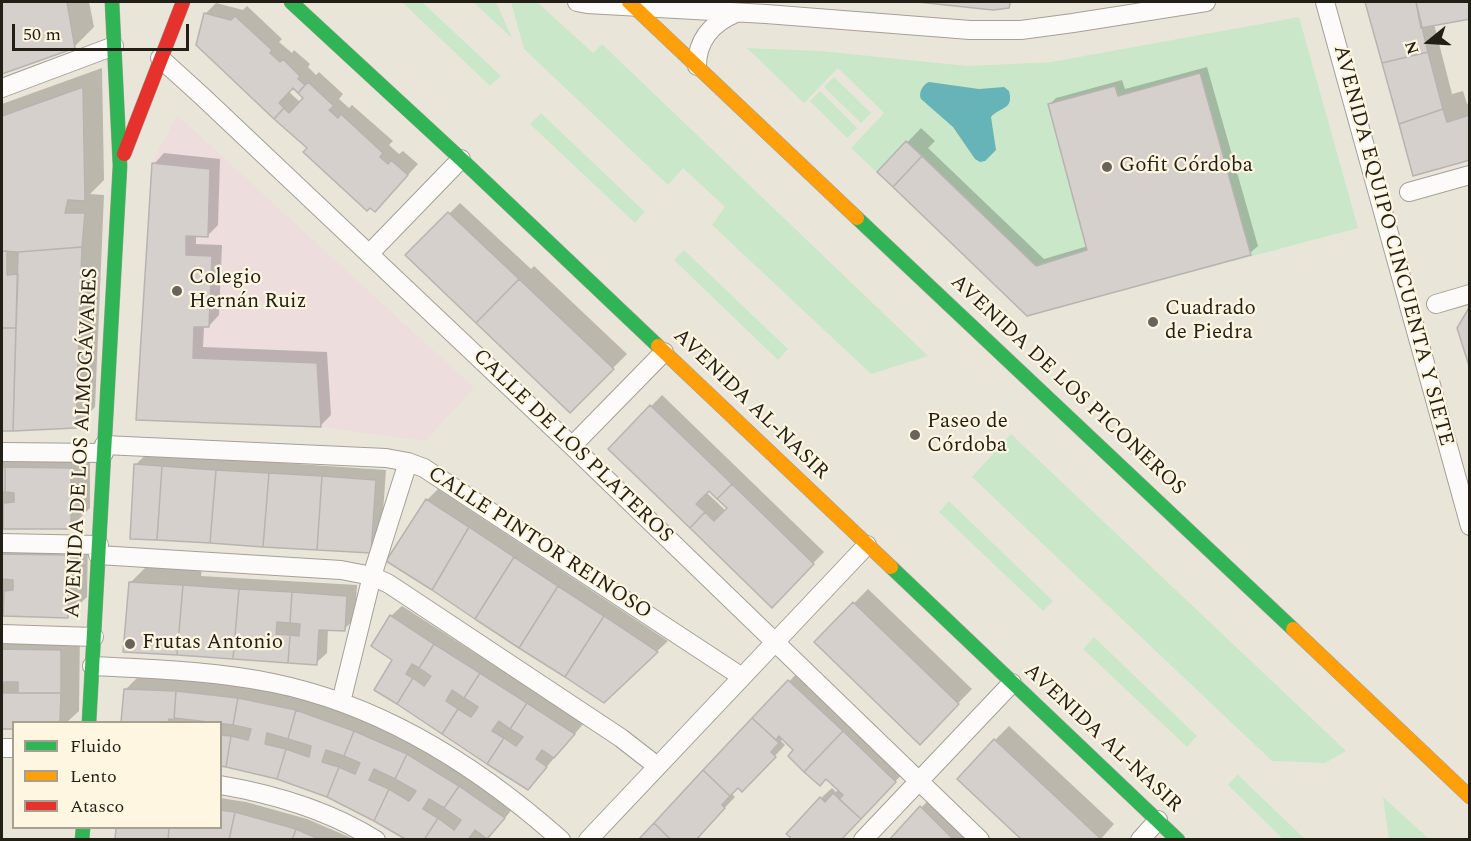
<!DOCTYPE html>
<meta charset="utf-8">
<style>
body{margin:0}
#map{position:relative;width:1471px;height:841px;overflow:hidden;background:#eae5d9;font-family:Spectral,serif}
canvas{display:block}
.frame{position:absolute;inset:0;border:3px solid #221f17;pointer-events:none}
.legend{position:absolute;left:12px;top:721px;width:210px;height:108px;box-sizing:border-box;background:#fef6e0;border:2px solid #a6a090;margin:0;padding:8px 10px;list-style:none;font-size:18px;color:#221f17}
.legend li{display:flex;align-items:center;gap:12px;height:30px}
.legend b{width:30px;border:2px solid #a6a090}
.north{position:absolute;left:1399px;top:12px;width:60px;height:60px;-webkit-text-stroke:4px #fef6e0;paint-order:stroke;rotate:252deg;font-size:16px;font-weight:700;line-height:24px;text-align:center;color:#221f17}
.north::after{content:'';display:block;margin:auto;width:21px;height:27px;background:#221f17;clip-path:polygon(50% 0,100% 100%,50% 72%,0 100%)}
.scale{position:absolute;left:12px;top:24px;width:177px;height:27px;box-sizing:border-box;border:3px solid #221f17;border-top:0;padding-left:8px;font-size:18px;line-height:21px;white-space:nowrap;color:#221f17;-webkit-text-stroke:4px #fef6e0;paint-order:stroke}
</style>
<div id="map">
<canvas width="1471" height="841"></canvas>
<div class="frame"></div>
<ul class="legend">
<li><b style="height:8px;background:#30b455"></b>Fluido</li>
<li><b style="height:8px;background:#ff9f0a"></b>Lento</li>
<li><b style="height:8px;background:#e5322d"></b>Atasco</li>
</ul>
<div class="north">N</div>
<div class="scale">50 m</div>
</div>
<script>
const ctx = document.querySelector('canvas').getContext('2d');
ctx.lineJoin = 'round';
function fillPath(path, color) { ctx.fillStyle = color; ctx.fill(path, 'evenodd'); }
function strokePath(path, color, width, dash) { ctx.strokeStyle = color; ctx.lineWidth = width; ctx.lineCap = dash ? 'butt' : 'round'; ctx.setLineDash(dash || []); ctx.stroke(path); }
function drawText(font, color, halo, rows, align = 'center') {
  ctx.font = font + ' Spectral,serif'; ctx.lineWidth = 4.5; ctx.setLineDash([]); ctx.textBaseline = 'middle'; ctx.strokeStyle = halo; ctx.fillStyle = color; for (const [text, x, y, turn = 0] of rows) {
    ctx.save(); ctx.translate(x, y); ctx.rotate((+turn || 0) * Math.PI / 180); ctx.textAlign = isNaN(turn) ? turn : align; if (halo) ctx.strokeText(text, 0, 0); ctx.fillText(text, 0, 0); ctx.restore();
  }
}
const education = new Path2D(`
 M177,115L474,388L425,441L321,427L136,420L152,163Z`);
const green = new Path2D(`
 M402,2H422L501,76L490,86Z
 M473,2H496L512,38Z
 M511,2H537L593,53L602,44L928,356L871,374L712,225L725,207L683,168L668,185L524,49Z
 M1299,17L1358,228L1027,316L851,148L884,113L838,68L804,103L747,48L821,51L967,66L1051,62Z
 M834,77L871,113L861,123L824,87Z
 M820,91L857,128L847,138L810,101Z
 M541,113L645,212L635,223L530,124Z
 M684,250L788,349L778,360L674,260Z
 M1011,434L1346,751L1325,763L1272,761L972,477Z
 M949,501L1053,601L1043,611L939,512Z
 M1094,637L1197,736L1187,747L1083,649Z
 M1238,774V775L1305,839H1283L1228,785Z
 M1383,797L1429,839H1389Z`);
const water = new Path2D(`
 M929,82L979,89L1004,87L1009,91C1014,110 1001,106 991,117L996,150L985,161L980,162L975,159L953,127L921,99C918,93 923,84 929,82Z`);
const shadow = new Path2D(`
 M2,2H89L94,27L74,47L2,73Z
 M928,2H1020L1011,3L1008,6L993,8Z
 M1367,2H1470V18L1434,24L1452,94L1463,91L1467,104L1470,103V159L1414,174Z
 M216,3L243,10L247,6L282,39L279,42L292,53L294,50L310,64L308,67L316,75L319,72L343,94L339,99L349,108L352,105L393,141L389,145L399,154L403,151L418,164L386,199L309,148L205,14ZM293,86L305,98L301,103L289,92Z
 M1207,67L1258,246L1250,253L1027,314L879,172L921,128L935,141L928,148L1044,259L1088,246L1049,105L1056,98L1122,80L1125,89Z
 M102,68L104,180L90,194L104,195L95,407L76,427L2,430V104Z
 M164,153L220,159L218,225L207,236L196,235V244L222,245L219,315L209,326H204L203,347L327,352L331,415L320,426L138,418L154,164Z
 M460,203L531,269L534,266L627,354L570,411L408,255Z
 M662,395L824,552L772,606L610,449ZM709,489L729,508L726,511L706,492Z
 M155,446L181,456L386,470L381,541L370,551L135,465Z
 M90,449V508L70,528L2,527V457Z
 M438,489L668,641L604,701L388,561L427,500Z
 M88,537L87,597L67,616L2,614V544Z
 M150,563L202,567L201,576L357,585L355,619L344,629H328L327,653L316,663L131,582Z
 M868,589L972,689L920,742L816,642Z
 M402,606L584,723L538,777L376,689L394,660L391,616Z
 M80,631L79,711L67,722H14V728L2,727V634Z
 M800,670L906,770L840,840L792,837L788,833L821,798L832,788L836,792L839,789L783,738L781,741L785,745L753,780L738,786L731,793L735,797L694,840H640Z
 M144,671L195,672L194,681L250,687L307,700L365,720L418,744L514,807L487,840H409L329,796L277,778L220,765V722H123L125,690Z
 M1009,726L1114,824L1100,840L995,740Z
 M935,793L983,840H891Z
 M220,798L246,802L307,819L356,840H117V828H220Z`);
const building = new Path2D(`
 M2,2H67L75,48L2,74Z
 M917,2H1010V4L1009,8L993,10Z
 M1365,2H1416L1428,52L1382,63Z
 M1416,2H1470V19L1421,28Z
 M204,13L231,20L235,16L272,50L270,53L280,62L283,59L300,76L298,79L305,85L298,93L293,88L279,103L284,108L274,119L196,45Z
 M1428,52L1443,109L1399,124L1382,63Z
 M1200,73L1251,255L1027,316L893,187L922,156L1036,266L1087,250L1048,104L1115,86L1118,96Z
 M308,82L334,106L329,110L338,118L341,114L383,153L380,157L388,164L391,160L408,175L375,212L370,208L367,211L303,152L307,148L274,119L284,108L289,113L303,98L298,93Z
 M83,87L85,201L68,200L65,213H85L82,247L18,252L2,251V116Z
 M1443,109L1447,122L1470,115V160L1413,176L1399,124Z
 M906,141L922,156L893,187L877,172Z
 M152,163L210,169L208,237L186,236V255L212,256L209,327H194L193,358L317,363L321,427L136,420Z
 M448,212L519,279L476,323L405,255Z
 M82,247L76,428L13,431L18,252Z
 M2,251H7V275L18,274L16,328H2Z
 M519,279L614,369L570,413L476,323Z
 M1470,306V369L1457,328Z
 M2,328H16L13,431H2Z
 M650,405L732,484L717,499L709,491L696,504L705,512L690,528L608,449Z
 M134,464L162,466L157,540L130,539Z
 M162,466L216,470L210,543L157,540Z
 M2,467H5V492H2Z
 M5,467L71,468V529H3V503L14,502V493L5,492Z
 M216,470L269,473L263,547L210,543Z
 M269,473L322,476L317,550L263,547Z
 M322,476L376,480L371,553L317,550Z
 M732,484L814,564L772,608L690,528L705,512L714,521L727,508L717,499Z
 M426,499L469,527L432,590L386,561Z
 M2,502L3,503V529H2Z
 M469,527L514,557L475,619L432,590Z
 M2,554L69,555L68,618L3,616L4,591L13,590V580L2,579Z
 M514,557L558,586L519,648L475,619Z
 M129,582L183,585L177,655L123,652Z
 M183,585L239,589L233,659L177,655Z
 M558,586L604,616L565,677L519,648Z
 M239,589L292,592L290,623L277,622L276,634L290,635L288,663L233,659Z
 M2,590L4,591L3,616H2Z
 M292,592L347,596L345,631L319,630L317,665L288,663L290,635L299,636L300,624L290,623Z
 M853,602L959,704L920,745L814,642Z
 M390,615L434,644L419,668L412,664L406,674L413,678L397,704L374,690L392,660L371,646Z
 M604,616L658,652L604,703L565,677Z
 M434,644L480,673L464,698L452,690L446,701L458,709L442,734L397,704L413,678L424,686L431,676L419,668Z
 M2,649L61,650V693H18V682H4L3,693H2Z
 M480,673L527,703L510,729L499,721L492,731L504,738L487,764L442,734L458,709L471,717L478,707L464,698Z
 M788,680L843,731L804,772L788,756L793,750L779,736L776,740L752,718Z
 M124,689L176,691L174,720L169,719L168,722H121Z
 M176,691L238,698L233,725L174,718Z
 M2,693H61L60,722H14V729H2Z
 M238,698L296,710L288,739L267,733L265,744L286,749L277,779L226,767L231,736L248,740L251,729L233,725Z
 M527,703L575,734L554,758L542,750L536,759L547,767L528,790L487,764L504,738L516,746L523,737L510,729Z
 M296,710L354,731L344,756L326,750L322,762L339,767L327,797L277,779L286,749L309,757L311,746L288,739Z
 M752,718L779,743L771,752L776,757L742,792L738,788L730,796L703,770Z
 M354,731L407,754L395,779L374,769L369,780L389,789L374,821L327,797L339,767L355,774L360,763L344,756Z
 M843,731L896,782L861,819L839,799L843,795L826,779L820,786L804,772Z
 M220,735L231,736L226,767L220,766Z
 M994,739L1101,839V840H1022L957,779Z
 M407,754L459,786L444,808L429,799L423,809L438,818L424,840H407L374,821L389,789L409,801L416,791L395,779Z
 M703,770L730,796L722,805L725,808L696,840H671L654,823Z
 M459,786L505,818L487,839L475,830L468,840H424L438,818L454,830L461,820L444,808Z
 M833,793L861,819L841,840H789L790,837L786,834L820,797L825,802Z
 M920,806L954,840H889Z
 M220,810L235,812L229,840H168L169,828H220Z
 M235,812L296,829L292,840H229Z
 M654,823L671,840H638Z
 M116,828H169L168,840H115Z
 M296,829L321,840H292Z`);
const street = new Path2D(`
 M577,2L587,4L766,14L970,30H1021L1073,23L1206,2
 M1325,2L1470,526
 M160,58L203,97L572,446L980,840
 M697,66C697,40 712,23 736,13
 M2,88L114,46
 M1409,192L1470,175
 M369,254L461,159
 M1436,304L1470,294
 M104,445L386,458L408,462L424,468L742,677
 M572,446L664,352
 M2,452L104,453
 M2,543L99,545
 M98,555L341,570L372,576L389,584L621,738L657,766
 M2,634L94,637
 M92,666C152,669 213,671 273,683C381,705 479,767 561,840
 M341,702L372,576L408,462
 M2,748H14
 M220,785C273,794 330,811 376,840
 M588,840L867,545
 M863,840L1012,683
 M1140,840L1158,820`);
const fast = new Path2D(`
 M291,2L461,159L658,346
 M857,218L1293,629
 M891,567L1178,840
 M89,722L120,166L112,2
 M82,840L83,828`);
const slow = new Path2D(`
 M629,2L857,218
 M658,346L891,567
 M1293,629L1470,797`);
const jam = new Path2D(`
 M124,154L183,2`);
const markers = [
 [1107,167,6,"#68645b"],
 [177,291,6,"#68645b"],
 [1153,322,6,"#68645b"],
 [915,435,6,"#68645b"],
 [130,644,6,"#68645b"]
];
const poiNames = [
 ["Gofit Córdoba",1119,167],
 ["Colegio",189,279],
 ["Hernán Ruiz",189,303],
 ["Cuadrado",1165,310],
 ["de Piedra",1165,334],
 ["Paseo de",927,423],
 ["Córdoba",927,447],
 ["Frutas Antonio",142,644]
];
const streetNames = [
 ["AVENIDA EQUIPO CINCUENTA Y SIETE",1392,246,75],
 ["AVENIDA DE LOS PICONEROS",1067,386,43],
 ["AVENIDA AL-NASIR",750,405,44],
 ["AVENIDA DE LOS ALMOGÁVARES",83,443,-87],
 ["CALLE DE LOS PLATEROS",572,447,44],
 ["CALLE PINTOR REINOSO",539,544,33],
 ["AVENIDA AL-NASIR",1102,739,43]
];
fillPath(education, '#eddddd');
fillPath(green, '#cae8c9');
fillPath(water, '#66b4b8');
fillPath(shadow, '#0003');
fillPath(building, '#d6d0cc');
strokePath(building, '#b8b3b0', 1.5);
strokePath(street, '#a4a097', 20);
strokePath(fast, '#a4a097', 15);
strokePath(slow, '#a4a097', 15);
strokePath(jam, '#a4a097', 15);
strokePath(street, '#fcfbf9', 18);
strokePath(fast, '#30b455', 14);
strokePath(slow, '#ff9f0a', 14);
strokePath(jam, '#e5322d', 14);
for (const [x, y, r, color] of markers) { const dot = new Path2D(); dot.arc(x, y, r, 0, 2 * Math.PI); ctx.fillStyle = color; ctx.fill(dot); strokePath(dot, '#fef6e0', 2); }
drawText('21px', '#221f17', '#fef6e0', poiNames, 'left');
drawText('21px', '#221f17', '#fef6e0', streetNames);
</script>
